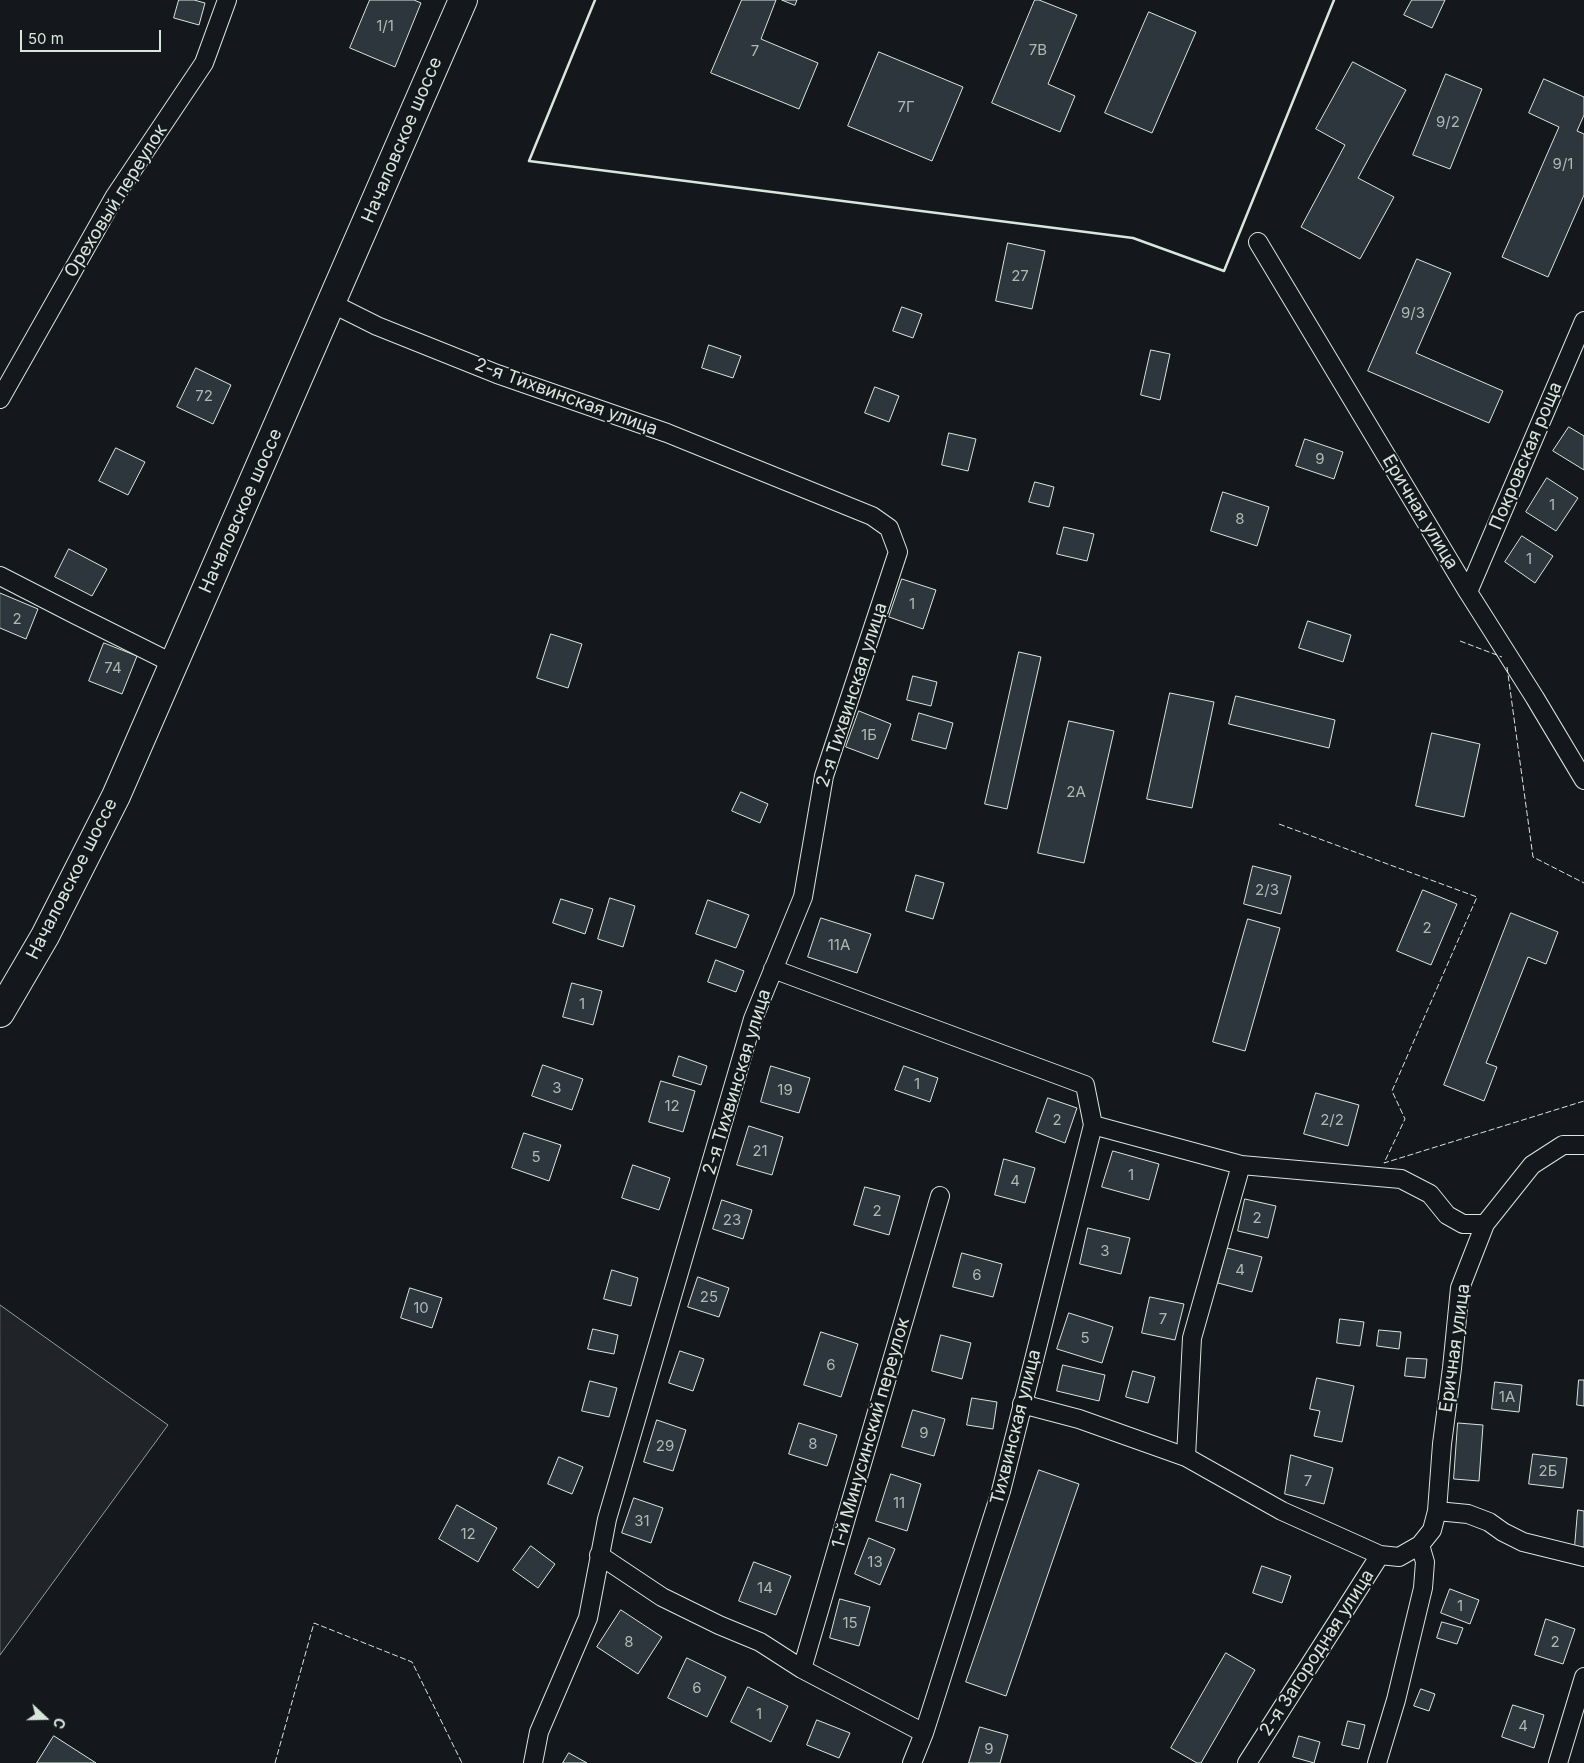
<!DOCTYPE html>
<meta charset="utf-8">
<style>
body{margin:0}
#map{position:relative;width:1584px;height:1763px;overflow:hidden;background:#14181c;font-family:Inter,sans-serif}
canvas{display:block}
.north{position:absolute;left:20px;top:1693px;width:50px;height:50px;-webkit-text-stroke:4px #14181c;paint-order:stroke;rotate:111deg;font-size:14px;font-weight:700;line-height:20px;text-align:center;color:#d8e6dc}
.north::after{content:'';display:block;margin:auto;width:18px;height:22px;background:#d8e6dc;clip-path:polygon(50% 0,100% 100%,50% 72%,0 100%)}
.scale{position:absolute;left:20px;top:30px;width:141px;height:22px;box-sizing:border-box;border:2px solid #d8e6dc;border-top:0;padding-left:6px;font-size:15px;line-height:18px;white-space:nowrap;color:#d8e6dc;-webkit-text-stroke:4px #14181c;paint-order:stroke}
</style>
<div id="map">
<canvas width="1584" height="1763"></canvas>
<div class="north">С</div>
<div class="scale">50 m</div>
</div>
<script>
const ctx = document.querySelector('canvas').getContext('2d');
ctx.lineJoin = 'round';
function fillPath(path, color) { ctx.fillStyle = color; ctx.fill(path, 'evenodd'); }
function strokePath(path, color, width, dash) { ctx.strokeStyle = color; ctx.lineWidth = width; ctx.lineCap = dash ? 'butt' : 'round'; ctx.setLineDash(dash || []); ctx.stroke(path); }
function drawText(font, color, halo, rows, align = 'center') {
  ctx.font = font + ' Inter,sans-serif'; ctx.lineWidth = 4; ctx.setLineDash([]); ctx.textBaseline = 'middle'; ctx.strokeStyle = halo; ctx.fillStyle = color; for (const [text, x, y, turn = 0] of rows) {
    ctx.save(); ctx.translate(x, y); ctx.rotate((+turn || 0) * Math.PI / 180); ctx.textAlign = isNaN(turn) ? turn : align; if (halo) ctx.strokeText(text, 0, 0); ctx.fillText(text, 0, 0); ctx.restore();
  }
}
const green = new Path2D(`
 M0,1305L168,1425L0,1655Z`);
const building = new Path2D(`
 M179,0H194L205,3L199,25L174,18Z
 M370,0H414L421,3L395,67L350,48Z
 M742,0H776L761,39L818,63L799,109L711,73Z
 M782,0H797L795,5Z
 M1035,0H1039L1077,15L1048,84L1075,96L1060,132L992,103Z
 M1412,0H1445L1432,28L1404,15Z
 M1149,12L1196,32L1152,133L1105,113Z
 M879,52L963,87L932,161L848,126Z
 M1353,62L1406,90L1358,178L1394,197L1360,259L1301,227L1345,145L1316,129Z
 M1446,74L1482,89L1450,169L1413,155Z
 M1544,79L1584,97V115L1577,131L1584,134V195L1548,277L1502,257L1559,127L1529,113Z
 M1008,243L1045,251L1032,309L996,301Z
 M1417,259L1451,273L1416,353L1503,391L1489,423L1368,371Z
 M902,307L922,314L913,338L893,331Z
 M709,345L741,356L733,378L702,368Z
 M1151,350L1170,354L1160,400L1141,395Z
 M196,368L231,385L213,424L177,407Z
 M875,387L899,396L889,422L865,413Z
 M1569,427L1584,436V470L1553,451Z
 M949,433L976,439L968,471L942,465Z
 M1305,439L1343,452L1334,479L1296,466Z
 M116,448L145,462L128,495L99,481Z
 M1547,478L1578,498L1556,531L1526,512Z
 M1035,482L1054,487L1049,507L1029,502Z
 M1223,492L1269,507L1257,546L1211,531Z
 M1064,527L1094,534L1087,561L1057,554Z
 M1522,536L1553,556L1535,583L1505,562Z
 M69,549L107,569L92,596L55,577Z
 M902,579L936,590L923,629L889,617Z
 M0,593L38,609L26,639L0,628Z
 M1308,621L1351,635L1343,662L1299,648Z
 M551,634L582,644L568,688L537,678Z
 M104,643L137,656L122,694L89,681Z
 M1019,652L1041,657L1007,809L985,804Z
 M913,676L937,682L931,706L907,700Z
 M1170,693L1214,702L1192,808L1147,799Z
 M1236,696L1335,720L1329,748L1229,724Z
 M859,711L891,724L878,759L846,747Z
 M919,713L953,723L946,749L912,740Z
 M1069,721L1114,731L1084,863L1038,853Z
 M1432,733L1480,744L1464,817L1416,806Z
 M741,792L768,804L760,823L732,811Z
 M1253,866L1291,876L1281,914L1244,904Z
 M916,875L944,883L933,919L906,911Z
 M1423,890L1457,904L1431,965L1397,951Z
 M610,898L635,906L623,947L598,939Z
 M561,899L593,909L585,934L553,923Z
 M708,900L749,915L736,948L696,934Z
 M1511,913L1558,932L1546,964L1528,957L1486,1063L1497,1067L1484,1101L1444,1085Z
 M821,918L871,934L857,973L808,957Z
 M1248,919L1280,928L1245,1051L1213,1042Z
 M716,960L744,971L736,992L708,982Z
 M572,983L602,991L593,1025L563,1017Z
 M679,1056L707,1066L701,1085L673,1076Z
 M543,1065L583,1079L572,1110L532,1096Z
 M771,1066L810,1078L799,1113L761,1102Z
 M904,1066L938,1078L930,1102L895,1090Z
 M661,1081L695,1091L683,1132L649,1122Z
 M1316,1093L1359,1105L1348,1146L1304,1134Z
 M1048,1098L1077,1108L1065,1143L1036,1132Z
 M749,1126L783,1137L772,1175L737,1165Z
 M524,1133L561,1145L549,1181L512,1168Z
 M1113,1151L1159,1164L1149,1200L1102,1187Z
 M1004,1159L1035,1168L1025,1203L995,1195Z
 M633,1165L670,1178L659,1210L622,1198Z
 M865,1187L900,1196L889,1235L854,1225Z
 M1245,1199L1276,1206L1268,1238L1238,1231Z
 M722,1200L752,1210L743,1239L713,1229Z
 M1088,1228L1130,1238L1121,1274L1080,1264Z
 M1227,1248L1262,1257L1252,1292L1218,1283Z
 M962,1253L1002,1264L993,1297L953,1287Z
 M612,1270L638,1278L631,1306L604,1299Z
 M698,1277L729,1288L719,1317L688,1307Z
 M410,1288L442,1298L432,1328L401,1318Z
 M1150,1297L1184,1304L1175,1340L1142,1333Z
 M1069,1313L1113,1327L1102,1363L1057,1349Z
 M1340,1319L1364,1322L1360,1346L1337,1343Z
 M593,1329L618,1335L614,1354L588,1349Z
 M1379,1330L1401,1332L1399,1349L1377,1346Z
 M821,1332L858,1344L841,1397L804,1385Z
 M941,1335L971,1343L962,1379L932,1371Z
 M680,1351L704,1359L693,1391L669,1383Z
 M1407,1358L1427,1359L1425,1378L1405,1376Z
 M1063,1365L1105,1375L1099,1401L1057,1391Z
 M1133,1371L1155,1377L1148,1403L1126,1397Z
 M1317,1378L1354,1386L1342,1442L1314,1436L1320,1411L1310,1409Z
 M1579,1380H1584V1406L1577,1405Z
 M590,1381L617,1388L609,1417L582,1411Z
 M1495,1382L1522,1385L1519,1412L1492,1409Z
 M972,1398L997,1402L993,1429L967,1425Z
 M913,1410L945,1419L934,1456L902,1447Z
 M657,1420L686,1430L673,1471L644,1462Z
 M799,1423L837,1435L827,1466L789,1454Z
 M1458,1423L1483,1425L1479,1481L1454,1479Z
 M1533,1454L1567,1458L1563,1488L1529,1484Z
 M1291,1455L1333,1468L1324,1504L1285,1494Z
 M559,1457L583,1467L572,1494L548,1484Z
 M1039,1470L1079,1484L1006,1696L966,1682Z
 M891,1474L921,1484L907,1531L876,1521Z
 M634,1498L663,1508L651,1543L622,1533Z
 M457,1505L497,1528L478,1562L439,1539Z
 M1578,1510L1584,1511V1547L1575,1546Z
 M869,1538L895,1549L880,1585L855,1574Z
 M531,1546L555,1564L538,1588L513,1570Z
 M754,1562L791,1576L776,1615L739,1601Z
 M1262,1566L1291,1576L1282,1603L1253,1593Z
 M1450,1589L1479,1600L1470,1624L1441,1613Z
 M840,1599L870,1607L859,1646L830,1638Z
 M621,1610L662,1637L638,1674L597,1647Z
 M1546,1619L1575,1629L1563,1664L1535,1655Z
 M1442,1622L1463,1628L1457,1644L1437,1638Z
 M1226,1653L1255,1670L1201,1763H1197L1171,1748Z
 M687,1658L726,1677L707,1717L668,1698Z
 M748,1687L788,1706L771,1742L731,1722Z
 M1421,1689L1435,1694L1429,1711L1414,1706Z
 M1513,1705L1544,1715L1534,1748L1502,1737Z
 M817,1720L850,1733L839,1758L807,1745Z
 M1348,1721L1365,1725L1359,1749L1342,1745Z
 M980,1727L1008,1735L1000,1763H969Z
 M54,1736L96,1763H37Z
 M1299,1736L1320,1742L1314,1763L1293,1757Z
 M569,1753L587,1763H563Z`);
const minor = new Path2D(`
 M1258,242L1468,592L1535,698L1584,780
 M331,303L377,326L497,374L667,433L872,516L889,528L898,552L824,776L803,897L753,1019L607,1519L588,1618L539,1732L533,1763
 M0,399L115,196L204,63L227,0
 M0,576L76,615L174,664
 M1468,592L1584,321
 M773,969L1085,1085L1093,1125L1001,1491L924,1733L912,1763
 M1093,1125L1241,1165L1401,1179L1430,1194L1447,1215L1463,1224H1485
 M1022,1404L1079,1419L1186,1457L1282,1511L1380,1555
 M1186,1457L1192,1338L1241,1165
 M1437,1511L1468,1514L1489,1522L1503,1532L1523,1542L1584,1557
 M599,1555L662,1597L719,1625L760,1642L802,1669L924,1733
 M802,1669L940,1196
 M1247,1763L1380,1555L1399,1557L1420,1545L1432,1530L1437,1511L1442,1444L1452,1368L1460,1288L1485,1224L1532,1165L1563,1145H1584
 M1377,1763L1396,1700L1423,1588L1425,1562L1420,1545
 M1558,1763L1584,1677`);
const primary = new Path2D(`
 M0,1013L45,936L116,796L463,0`);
const fence = new Path2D(`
 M1460,641L1502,657
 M1507,667L1533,857L1584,883
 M1279,824L1477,897L1392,1091L1405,1119L1384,1163L1584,1101
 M275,1763L314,1623L412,1662L462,1763`);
const wall = new Path2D(`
 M595,0L529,161L1133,238L1224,271L1334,0`);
const numberNames = [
 ["1/1",385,26],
 ["7В",1038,50],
 ["7",755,51],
 ["7Г",906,107],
 ["9/2",1448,122],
 ["9/1",1563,164],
 ["27",1020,276],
 ["9/3",1413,313],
 ["72",204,396],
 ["9",1320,459],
 ["1",1552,505],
 ["8",1240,519],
 ["1",1529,559],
 ["1",912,604],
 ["2",17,619],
 ["74",113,668],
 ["1Б",869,735],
 ["2А",1076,792],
 ["2/3",1267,890],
 ["2",1427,928],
 ["11А",839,945],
 ["1",582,1004],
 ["1",917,1084],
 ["3",557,1088],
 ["19",785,1090],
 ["12",672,1106],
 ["2",1057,1120],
 ["2/2",1332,1120],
 ["21",760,1151],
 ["5",536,1157],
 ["1",1131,1175],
 ["4",1015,1181],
 ["2",877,1211],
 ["2",1257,1218],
 ["23",732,1220],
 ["3",1105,1251],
 ["4",1240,1270],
 ["6",977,1275],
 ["25",709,1297],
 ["10",421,1308],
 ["7",1163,1319],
 ["5",1085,1338],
 ["6",831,1365],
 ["1А",1507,1397],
 ["9",924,1433],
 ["8",813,1444],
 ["29",665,1446],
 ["2Б",1548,1471],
 ["7",1308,1481],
 ["11",899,1503],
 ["31",642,1521],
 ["12",468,1534],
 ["13",875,1562],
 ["14",765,1588],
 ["1",1460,1606],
 ["15",850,1623],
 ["8",629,1642],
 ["2",1555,1642],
 ["6",697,1688],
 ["1",759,1714],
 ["4",1523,1726],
 ["9",989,1749]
];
const streetNames = [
 ["Началовское шоссе",402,140,-67],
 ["Ореховый переулок",116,201,-58],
 ["2-я Тихвинская улица",566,397,20],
 ["Покровская роща",1526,456,-67],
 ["Началовское шоссе",241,511,-66],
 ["Еричная улица",1420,512,59],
 ["2-я Тихвинская улица",852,695,-72],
 ["Началовское шоссе",72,879,-63],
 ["2-я Тихвинская улица",737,1082,-73],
 ["Еричная улица",1455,1348,-82],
 ["Тихвинская улица",1016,1427,-76],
 ["1-й Минусинский переулок",871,1433,-74],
 ["2-я Загородная улица",1317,1653,-57]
];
fillPath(green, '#202428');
strokePath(green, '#939e99', 1);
fillPath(building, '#2c363c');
strokePath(building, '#d8e6dc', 1);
strokePath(minor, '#d8e6dc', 20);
strokePath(primary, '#d8e6dc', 30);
strokePath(minor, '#14181c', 18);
strokePath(primary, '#14181c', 28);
strokePath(fence, '#d8e6dc', 1, [6, 2.5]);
strokePath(wall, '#d8e6dc', 2.5);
drawText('15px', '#adbab4', null, numberNames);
drawText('18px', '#d8e6dc', '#14181c', streetNames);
</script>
